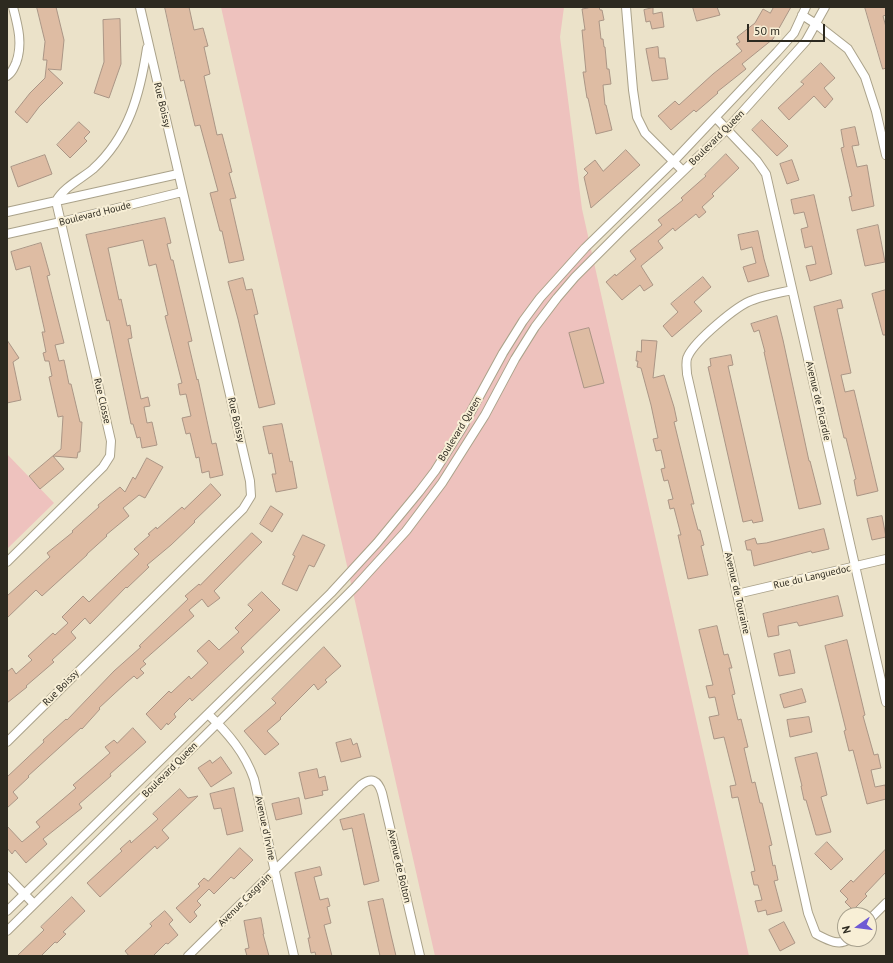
<!DOCTYPE html>
<style>
body{margin:0}
#map{position:relative;width:893px;height:963px;overflow:hidden;background:#ebe2c9;font-family:"PT Sans",sans-serif}
canvas{display:block}
.frame{position:absolute;inset:0;border:8px solid #2d2a20;pointer-events:none}
.north{position:absolute;left:837px;top:907px;width:40px;height:40px;box-sizing:border-box;background:#f8efd6;border:1px solid #a7a08d;border-radius:50%;rotate:256deg;font-size:11px;font-weight:700;line-height:16px;text-align:center;color:#2d2a20}
.north::after{content:'';display:block;margin:auto;width:14px;height:18px;background:#6f5ad4;clip-path:polygon(50% 0,100% 100%,50% 72%,0 100%)}
.scale{position:absolute;left:747px;top:24px;width:78px;height:18px;box-sizing:border-box;border:2px solid #2d2a20;border-top:0;padding-left:5px;font-size:12px;line-height:14px;white-space:nowrap;color:#2d2a20;-webkit-text-stroke:3px #f8efd6;paint-order:stroke}
</style>
<div id="map">
<canvas width="893" height="963"></canvas>
<div class="frame"></div>
<div class="north">N</div>
<div class="scale">50 m</div>
</div>
<script>
const ctx = document.querySelector('canvas').getContext('2d');
ctx.lineJoin = 'round';
function fillPath(path, color) { ctx.fillStyle = color; ctx.fill(path, 'evenodd'); }
function strokePath(path, color, width, dash) { ctx.strokeStyle = color; ctx.lineWidth = width; ctx.lineCap = dash ? 'butt' : 'round'; ctx.setLineDash(dash || []); ctx.stroke(path); }
function drawText(font, color, halo, rows, align = 'center') {
  ctx.font = font + ' "PT Sans",sans-serif'; ctx.lineWidth = 4; ctx.setLineDash([]); ctx.textBaseline = 'middle'; ctx.strokeStyle = halo; ctx.fillStyle = color; for (const [text, x, y, turn = 0] of rows) {
    ctx.save(); ctx.translate(x, y); ctx.rotate((+turn || 0) * Math.PI / 180); ctx.textAlign = isNaN(turn) ? turn : align; if (halo) ctx.strokeText(text, 0, 0); ctx.fillText(text, 0, 0); ctx.restore();
  }
}
const green = new Path2D(`
 M221,7H564L560,37L582,209L749,956H435Z
 M7,454L54,503L7,549Z`);
const building = new Path2D(`
 M37,7H56L64,40L61,70L48,69L63,83L39,107L27,123L15,112L30,93L45,78L47,60H43L45,42Z
 M165,7H189L194,30L203,28L208,46L204,47L210,74L204,76L217,135L222,134L232,172L229,173L236,198L230,199L244,260L229,263L222,231H220L210,193L218,191L200,125L195,126L184,80L181,81Z
 M588,7H599L600,10H602L604,20L599,21L601,39H603L604,47H605L607,69H609L611,84L603,85L605,105H606L612,130L596,134L588,98H587L583,72H586L582,30H585L582,9L588,8Z
 M693,7H717L720,15L697,21Z
 M774,7H791L773,39L742,64L746,69L717,92L718,93L696,112L694,110L671,130L658,116L675,101L679,105L713,74L742,51L736,44L740,42L737,37L755,23L763,9L770,13Z
 M865,7H886V15L883,16L886,27V68L883,69Z
 M653,8V14L662,12L664,27L652,29L650,21L646,22L644,10Z
 M120,19L121,64L109,98L94,93L104,62L103,20Z
 M658,47L659,58H665L668,79L652,81L646,49Z
 M821,63L835,78L824,88L833,99L825,108L814,96L789,120L778,108L804,84L801,82Z
 M762,120L788,146L777,156L752,130Z
 M79,122L90,132L84,138L87,141L70,158L57,145Z
 M855,127L859,145L852,146L857,167L867,165L874,206L852,211L849,197L852,196L841,148L844,147L841,130Z
 M626,150L640,165L591,208L584,177L588,173L584,169L595,160L603,171Z
 M726,154L739,168L712,194L714,196L702,207L706,212L699,218L696,214L675,231L673,228L658,241L663,248L641,266L653,285L644,291L640,285L622,300L606,282L615,274L616,276L636,259L630,251L662,225L658,220L683,200L681,198L706,176L705,175Z
 M45,155L52,174L18,187L11,167Z
 M792,160L799,180L787,184L780,164Z
 M814,195L832,274L810,281L806,266L816,264L812,246L805,248L801,229L808,227L804,212L794,214L791,200Z
 M165,218L171,243L167,244L171,260H173L192,341L188,342L197,380L198,379L212,444L216,443L223,475L210,478L209,471L202,473L199,457L196,458L190,433L186,434L182,418L191,416L186,394L180,395L178,384L182,383L165,316L168,315L156,264L149,266L143,240L108,248L119,300L121,299L127,326L130,325L132,338L128,339L139,390L141,399L148,397L150,406L144,407L147,423L152,422L157,445L142,448L140,437L137,438L133,424H131L109,320L107,321L86,235Z
 M878,225L885,262L865,266L857,230Z
 M758,231L764,259L769,276L748,282L743,267L756,263L752,247L741,250L738,235Z
 M41,243L50,275L47,276L64,343L55,345L59,361L64,360L69,384H71L80,422H82L80,452H78L77,458L53,456L64,469L40,489L29,476L61,449L63,416L58,417L49,377L52,376L49,361H45L43,353L46,352L42,332H45L30,266L16,270L11,252Z
 M703,277L711,287L694,302L702,311L672,337L663,326L678,312L671,304Z
 M243,278L246,290L252,289L258,314L254,315L275,404L259,408L238,319L228,282Z
 M886,290V335H883L872,294Z
 M841,300L843,308L837,309L851,373L841,375L845,392L854,390L878,491L857,496L854,480L856,479L846,438H844L814,307Z
 M777,316L783,340L809,461H810L821,504L799,509L764,352H765L759,330L754,332L751,324Z
 M589,328L604,383L584,388L569,333Z
 M7,340L19,358L13,362L21,400L7,403Z
 M642,340L657,341L653,378L664,375L674,407L677,421L674,422L694,504H691L698,530H700L704,545L701,546L708,575L688,579L678,535H681L674,508L670,509L668,500L673,499L668,480L664,481L661,469L665,468L661,450L656,451L653,439L658,438L651,405L641,368L637,367L638,361H636L637,351L641,352Z
 M731,355L733,365L728,366L763,521L753,523L752,520L743,522L708,367L711,366L710,359Z
 M282,424L290,462L292,461L297,488L276,492L272,474H276L272,453L269,454L263,427Z
 M147,458L163,467L145,498L139,495L123,508L129,516L106,535L107,536L87,554V555L42,596L36,590L7,618V596L50,557L47,553L73,532L72,531L99,507L98,505L120,487L125,492L133,477L135,479Z
 M211,484L221,495L194,521L195,522L171,545L147,565L149,567L127,588L126,587L90,624L85,618L71,632L76,638L52,660L54,662L26,686L27,687L7,703V672L12,668L16,674L32,660L28,656L53,633L55,635L68,623L62,617L83,596L89,602L139,554L134,549L150,535L148,534L156,527L157,529L182,507L184,509Z
 M271,506L283,514L272,532L260,524Z
 M882,516L886,537L872,540L867,519Z
 M824,529L829,549L812,553L811,551L754,566L751,550H747L745,541L755,538L757,544L766,543Z
 M252,533L262,542L214,591L220,598L208,607L202,599L189,610L194,616L143,661L146,664L140,669L144,673L137,679L134,676L127,682L99,708L100,709L82,729L81,728L28,776L29,777L13,792L18,798L7,808V777L44,742L43,740L66,719L67,720L114,671L141,647L139,646L188,599L185,596L199,584L200,585Z
 M303,535L325,545L314,567L309,565L297,591L282,584L295,556L293,555Z
 M262,592L280,610L241,648L244,652L192,701L190,698L174,714L176,717L168,725L167,723L161,730L146,714L169,691L171,693L189,676L191,679L208,663L197,651L209,640L219,650L239,632L235,628L253,610L248,605Z
 M838,596L843,616L799,626L797,622L778,626L779,635L768,637L763,614Z
 M717,626L724,655L728,654L732,668H729L735,694L732,695L738,720L741,719L748,747L744,748L752,783L755,782L760,803H762L772,845L769,846L773,866L775,865L778,880L774,881L782,911L767,915L766,910L758,912L755,901L762,900L758,885H754L751,872L755,871L738,797L732,798L730,786L736,785L724,737L714,739L709,717L719,715L715,697L709,698L706,686L713,685L699,630Z
 M847,640L865,715L863,716L874,755L878,754L881,768L871,770L875,787L885,785L886,790V799L867,804L853,750L849,751L844,731L846,730L825,646Z
 M324,647L341,666L325,680L327,682L318,690L314,684L280,718L281,719L267,731L279,744L265,755L244,731L276,703L272,699Z
 M790,650L795,673L779,676L774,654Z
 M802,689L806,702L784,708L780,695Z
 M809,717L812,732L790,737L787,720Z
 M133,728L146,742L110,774L111,776L79,804L82,808L43,839L47,844L26,863L15,850L12,854L7,848V826L22,842L40,827L36,822L76,788L73,785L110,753L105,747L114,740L117,743Z
 M351,739L353,745L357,743L361,757L341,762L336,743Z
 M817,753L827,795L821,797L831,832L819,835H816L806,800H804L801,786H802L795,758Z
 M221,757L232,773L211,787L198,768L210,760L212,763Z
 M317,769L319,778L325,776L328,790L322,791L323,795L305,799L299,773Z
 M234,788L243,831L227,835L221,808L214,809L210,794Z
 M180,789L188,798L198,796L162,830L169,838L157,849L155,846L100,897L87,883L122,851L120,849L130,840L131,843L158,819L153,814Z
 M299,798L302,814L276,820L272,804Z
 M364,814L379,881L364,885L352,828L343,830L340,820Z
 M827,842L843,859L831,870L815,854Z
 M240,848L253,860L234,879L231,877L214,894L209,889L197,901L201,905L194,912L197,916L190,923L176,908L200,886L198,884L204,878L208,881Z
 M886,849V872L865,894L867,896L853,910L845,902L848,899L840,891L851,880L853,882Z
 M320,867L322,875L314,877L320,900L328,898L330,906L327,907L331,923L324,925L332,956H316L315,952L311,953L308,938H310L295,873Z
 M72,897L85,911L63,932L66,934L57,943L55,942L41,956H17L44,930L41,927Z
 M383,899L391,935L396,956H380L368,902Z
 M165,911L173,920L169,924L178,935L168,944L166,943L153,956H129L125,951L152,926L150,924Z
 M261,918L264,934H263L269,956H247L245,949L249,948L244,921Z
 M784,922L795,943L780,951L769,930Z`);
const street = new Path2D(`
 M626,7L633,90L637,117L645,133L683,171
 M802,15L816,24L848,49L865,77L876,111L886,155
 M7,76C13,72 13,69 16,63C23,44 18,26 13,7
 M716,118L757,161L766,174L886,702
 M56,201C64,187 81,179 93,169C129,136 140,94 147,48
 M7,212L178,174
 M7,234L61,222L182,192
 M792,290C779,293 766,295 753,300C737,305 695,341 688,356C685,361 687,369 687,374L737,594L808,913L816,934C826,939 839,947 849,939
 M7,562L103,467L110,456L111,441L56,201
 M737,594L886,559
 M208,714C228,733 245,753 254,779L294,956
 M7,742L243,509L251,496L250,481L140,7
 M7,876L34,904
 M7,911L331,593L377,543L419,492L435,471L462,428L503,353L523,321L540,298L585,248L673,162L777,52L794,33L806,7
 M869,920L886,903
 M7,931L333,609L356,586L406,531L442,483L485,415L515,359L535,327L557,298L575,277L621,231L727,129L806,41L825,7
 M188,956L361,785C372,777 378,780 382,793L420,956`);
const streetNames = [
 ["Rue Boissy",162,105,77],
 ["Boulevard Queen",717,138,-45],
 ["Boulevard Houde",95,214,-14],
 ["Rue Closse",102,401,77],
 ["Avenue de Picardie",818,401,77],
 ["Rue Boissy",236,420,77],
 ["Boulevard Queen",460,429,-59],
 ["Rue du Languedoc",812,577,-13],
 ["Avenue de Touraine",737,593,77],
 ["Rue Boissy",61,688,-45],
 ["Boulevard Queen",170,770,-45],
 ["Avenue d'Irvine",265,828,78],
 ["Avenue de Bolton",399,866,77],
 ["Avenue Casgrain",245,900,-45]
];
fillPath(green, '#eec2be');
fillPath(building, '#debca3');
strokePath(building, '#aa9585', 1);
strokePath(street, '#aaa28a', 10);
strokePath(street, '#fff', 8);
drawText('10px', '#2d2a20', '#f8efd6', streetNames);
</script>
